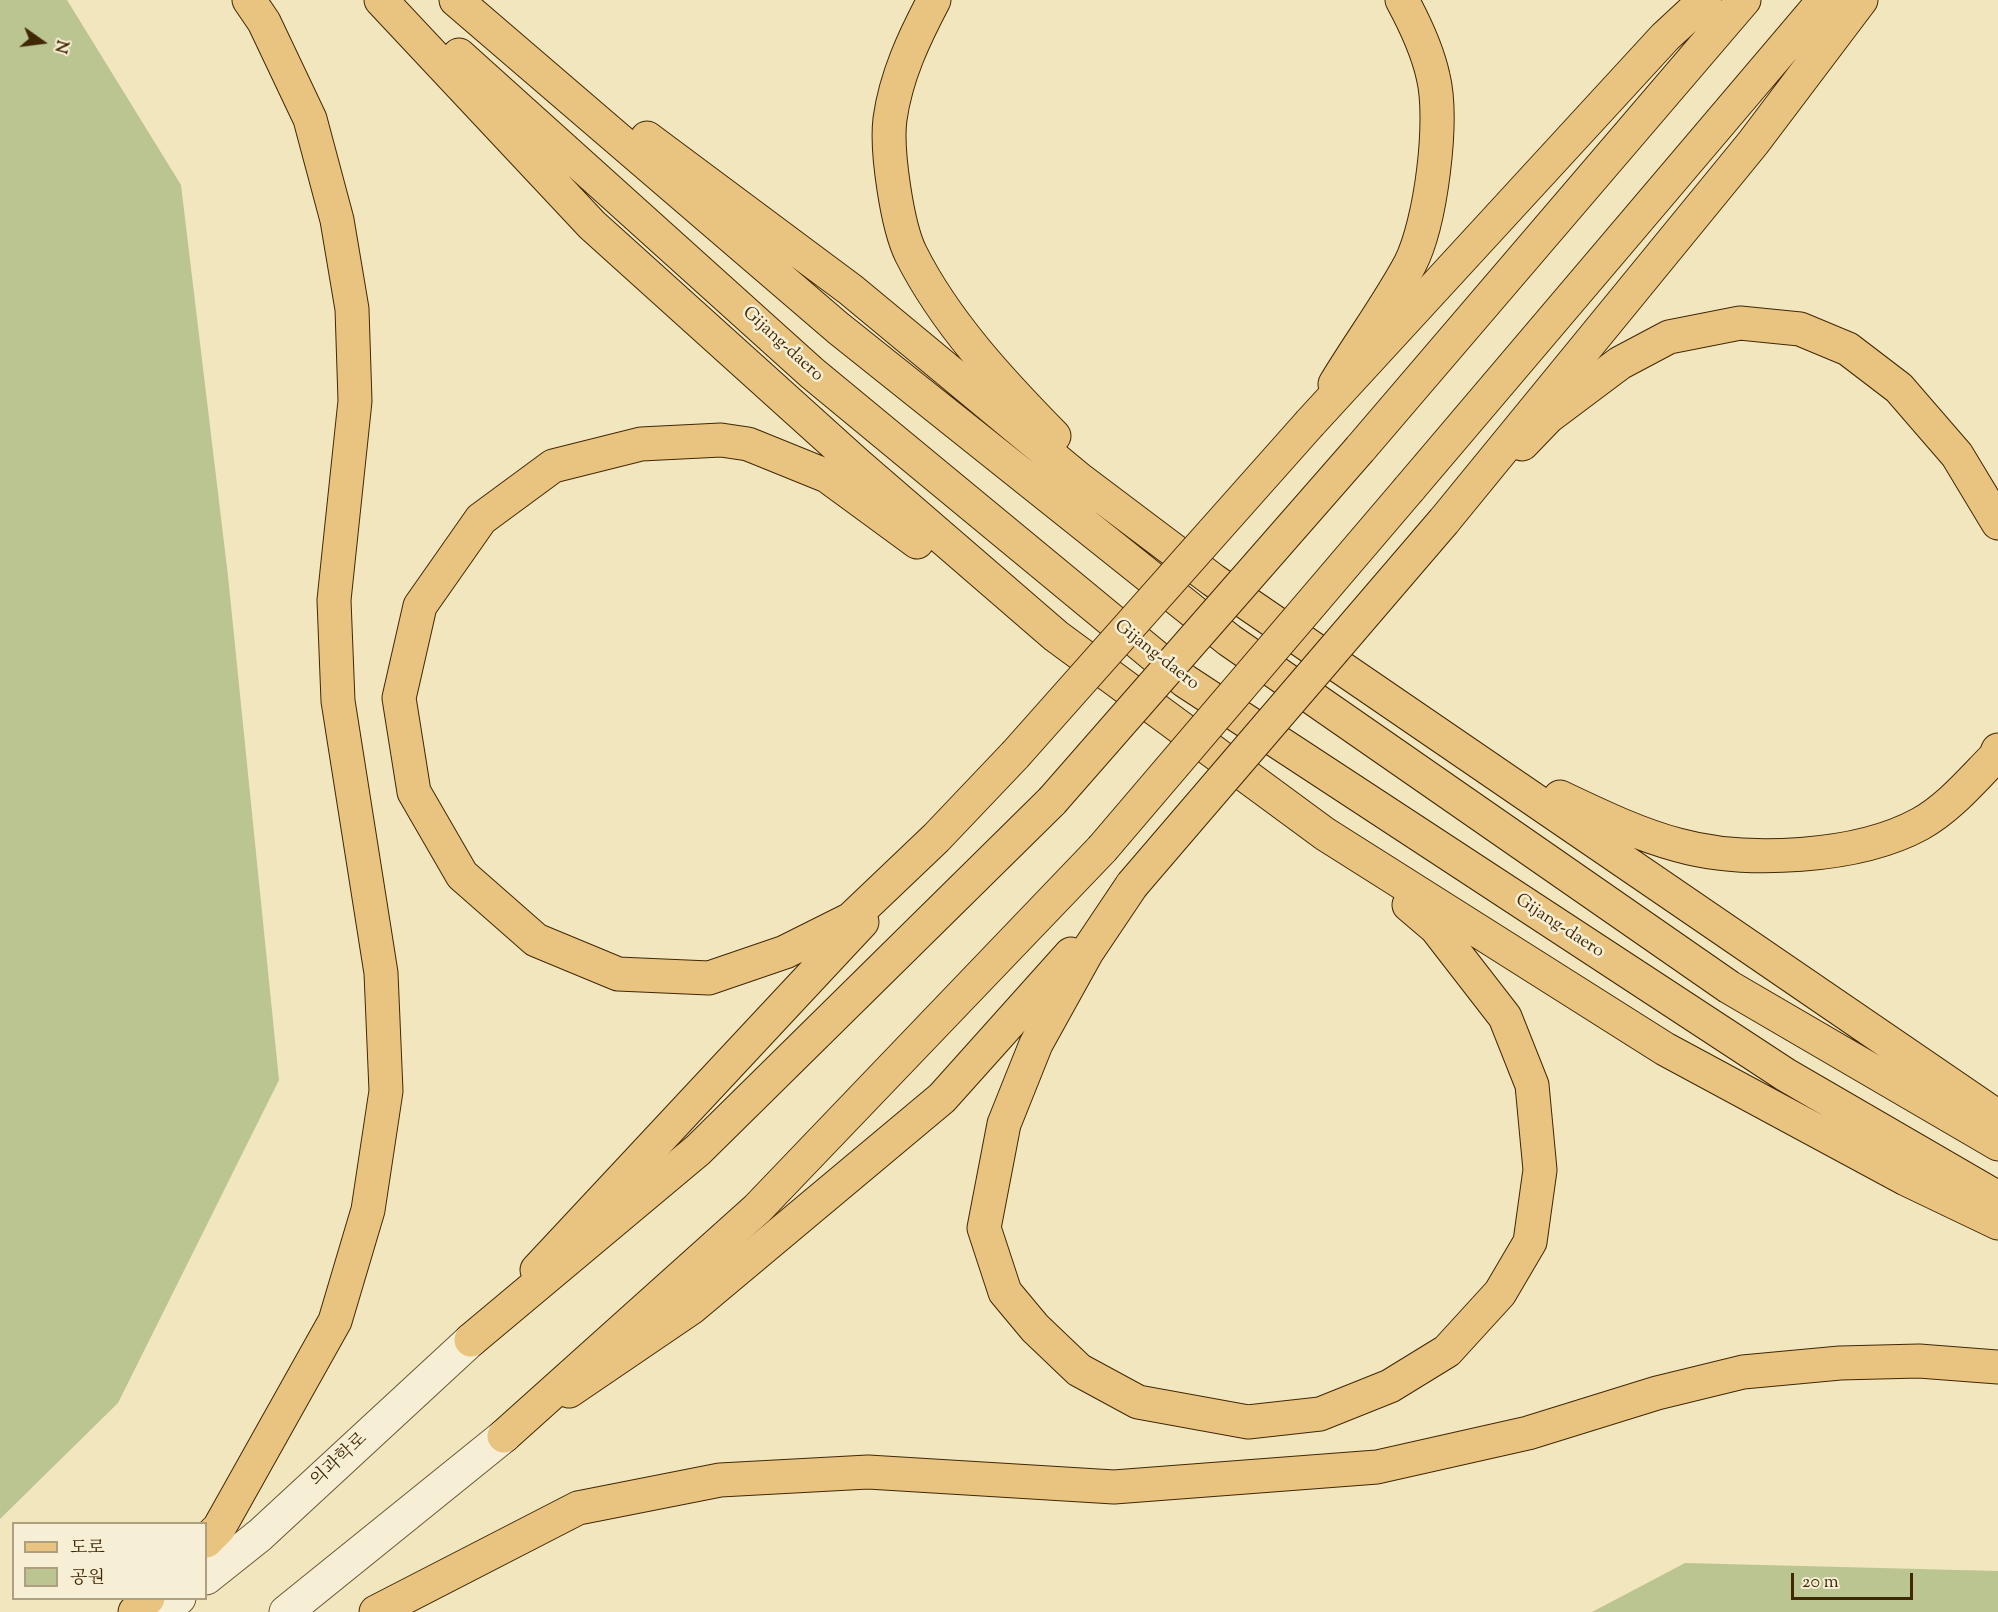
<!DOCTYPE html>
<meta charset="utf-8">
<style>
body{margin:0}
#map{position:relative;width:1998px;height:1612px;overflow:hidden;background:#f2e6bf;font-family:"Sorts Mill Goudy","Noto Serif KR",serif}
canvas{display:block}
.legend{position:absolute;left:12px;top:1522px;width:195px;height:78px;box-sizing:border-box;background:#f7efd5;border:2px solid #ae9f81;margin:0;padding:8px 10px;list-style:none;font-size:18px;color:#402804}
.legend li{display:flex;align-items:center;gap:12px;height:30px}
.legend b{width:30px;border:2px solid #ae9f81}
.north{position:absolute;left:12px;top:12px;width:60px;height:60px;-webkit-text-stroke:4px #f7efd5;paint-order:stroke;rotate:104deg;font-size:16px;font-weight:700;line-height:24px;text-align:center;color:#402804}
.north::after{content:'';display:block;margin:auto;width:21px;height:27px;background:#402804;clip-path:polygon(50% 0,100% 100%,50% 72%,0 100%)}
.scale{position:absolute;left:1791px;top:1573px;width:122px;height:27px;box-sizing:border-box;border:3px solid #402804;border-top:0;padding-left:8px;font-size:18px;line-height:21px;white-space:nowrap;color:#402804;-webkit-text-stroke:4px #f7efd5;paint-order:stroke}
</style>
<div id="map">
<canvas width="1998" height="1612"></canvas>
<ul class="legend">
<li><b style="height:8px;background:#e9c380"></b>도로</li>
<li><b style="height:16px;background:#bac592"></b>공원</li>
</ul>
<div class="north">N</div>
<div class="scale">20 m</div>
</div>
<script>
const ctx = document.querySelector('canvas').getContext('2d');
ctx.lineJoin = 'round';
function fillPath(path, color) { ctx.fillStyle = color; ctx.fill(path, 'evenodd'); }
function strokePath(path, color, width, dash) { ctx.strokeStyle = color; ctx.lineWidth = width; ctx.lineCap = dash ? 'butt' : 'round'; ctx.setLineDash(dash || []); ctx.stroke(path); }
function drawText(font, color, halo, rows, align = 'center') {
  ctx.font = font + ' "Sorts Mill Goudy","Noto Serif KR",serif'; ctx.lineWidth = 5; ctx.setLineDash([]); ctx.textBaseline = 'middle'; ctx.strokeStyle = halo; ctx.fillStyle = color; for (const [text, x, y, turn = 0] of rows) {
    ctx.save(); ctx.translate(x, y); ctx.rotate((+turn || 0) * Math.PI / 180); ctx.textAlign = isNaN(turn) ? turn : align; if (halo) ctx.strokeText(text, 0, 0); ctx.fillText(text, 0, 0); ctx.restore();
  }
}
const green = new Path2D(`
 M0,0H67L181,185L228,576L279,1080L118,1403L0,1519Z
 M1685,1563L1998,1571V1612H1592Z`);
const tertiary = new Path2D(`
 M206,1578L260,1535L471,1340
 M162,1612L179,1598
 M286,1612L504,1436`);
const primary = new Path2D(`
 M381,0L592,225L857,464L1056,636L1325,834L1665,1049L1906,1179L1998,1223
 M456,0L838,328L1229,640L1729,987L1998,1144
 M934,0C914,38 896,76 890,119C886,150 897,226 911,254C945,322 1001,382 1054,436
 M459,55L812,373L1185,681L1786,1075L1998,1198
 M647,138L851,290L1079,479L1213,580L1998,1117
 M1335,384C1359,344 1388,305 1410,264C1431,223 1444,120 1433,76C1427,49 1415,24 1402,0
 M1522,444L1548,417L1620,363L1669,337L1740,323L1800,329L1848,349L1899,388L1957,455L1998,523
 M917,542L827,476L748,444L721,440L641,444L553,466L481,519L420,606L399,698L414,792L462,875L536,940L618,974L709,978L785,952L851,919L936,838L1015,755
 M1560,797C1598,815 1637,834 1678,845C1746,864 1858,858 1920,824C1949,808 1972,780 1995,757L1998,750
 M1132,885L1087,952L1036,1044L1004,1124L984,1228L1005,1292L1035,1328L1079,1370L1138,1402L1248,1422L1320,1414L1390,1386L1447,1351L1500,1293L1530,1242L1540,1170L1532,1085L1505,1017L1436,928L1409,905
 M537,1270L862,922
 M569,1391L691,1308L942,1098L1071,954
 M206,1541L219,1528L335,1321L368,1210L386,1091L381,973L338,701L334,600L355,401L352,309L337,220L310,119L264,22L249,0
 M135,1612L148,1598
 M376,1612L578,1508L720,1480L868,1472L1114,1487L1377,1467L1528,1433L1657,1393L1743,1372L1840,1363L1919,1361L1998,1367`);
const motorway = new Path2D(`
 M1310,423L1665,37L1705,0
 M1360,449L1744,0
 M1409,489L1824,0
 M1444,521L1753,143L1861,0
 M471,1340L698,1150L1052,801
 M504,1436L757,1209L1102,849`);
const primaryBridge = new Path2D(`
 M1015,755L1310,423
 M1132,885L1444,521`);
const motorwayBridge = new Path2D(`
 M1052,801L1360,449
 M1102,849L1409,489`);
const streetNames = [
 ["Gijang-daero",782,345,42],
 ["Gijang-daero",1156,656,38],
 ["Gijang-daero",1559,927,33],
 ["의과학로",340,1461,-43]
];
fillPath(green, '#bac592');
strokePath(tertiary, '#6c5833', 35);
strokePath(primary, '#402804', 35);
strokePath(motorway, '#402804', 35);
strokePath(tertiary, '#f7efd5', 33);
strokePath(primary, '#e9c380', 33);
strokePath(motorway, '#e9c380', 33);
strokePath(primaryBridge, '#402804', 35, []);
strokePath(motorwayBridge, '#402804', 35, []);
strokePath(primaryBridge, '#e9c380', 33);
strokePath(motorwayBridge, '#e9c380', 33);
drawText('18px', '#402804', '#f7efd5', streetNames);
</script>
